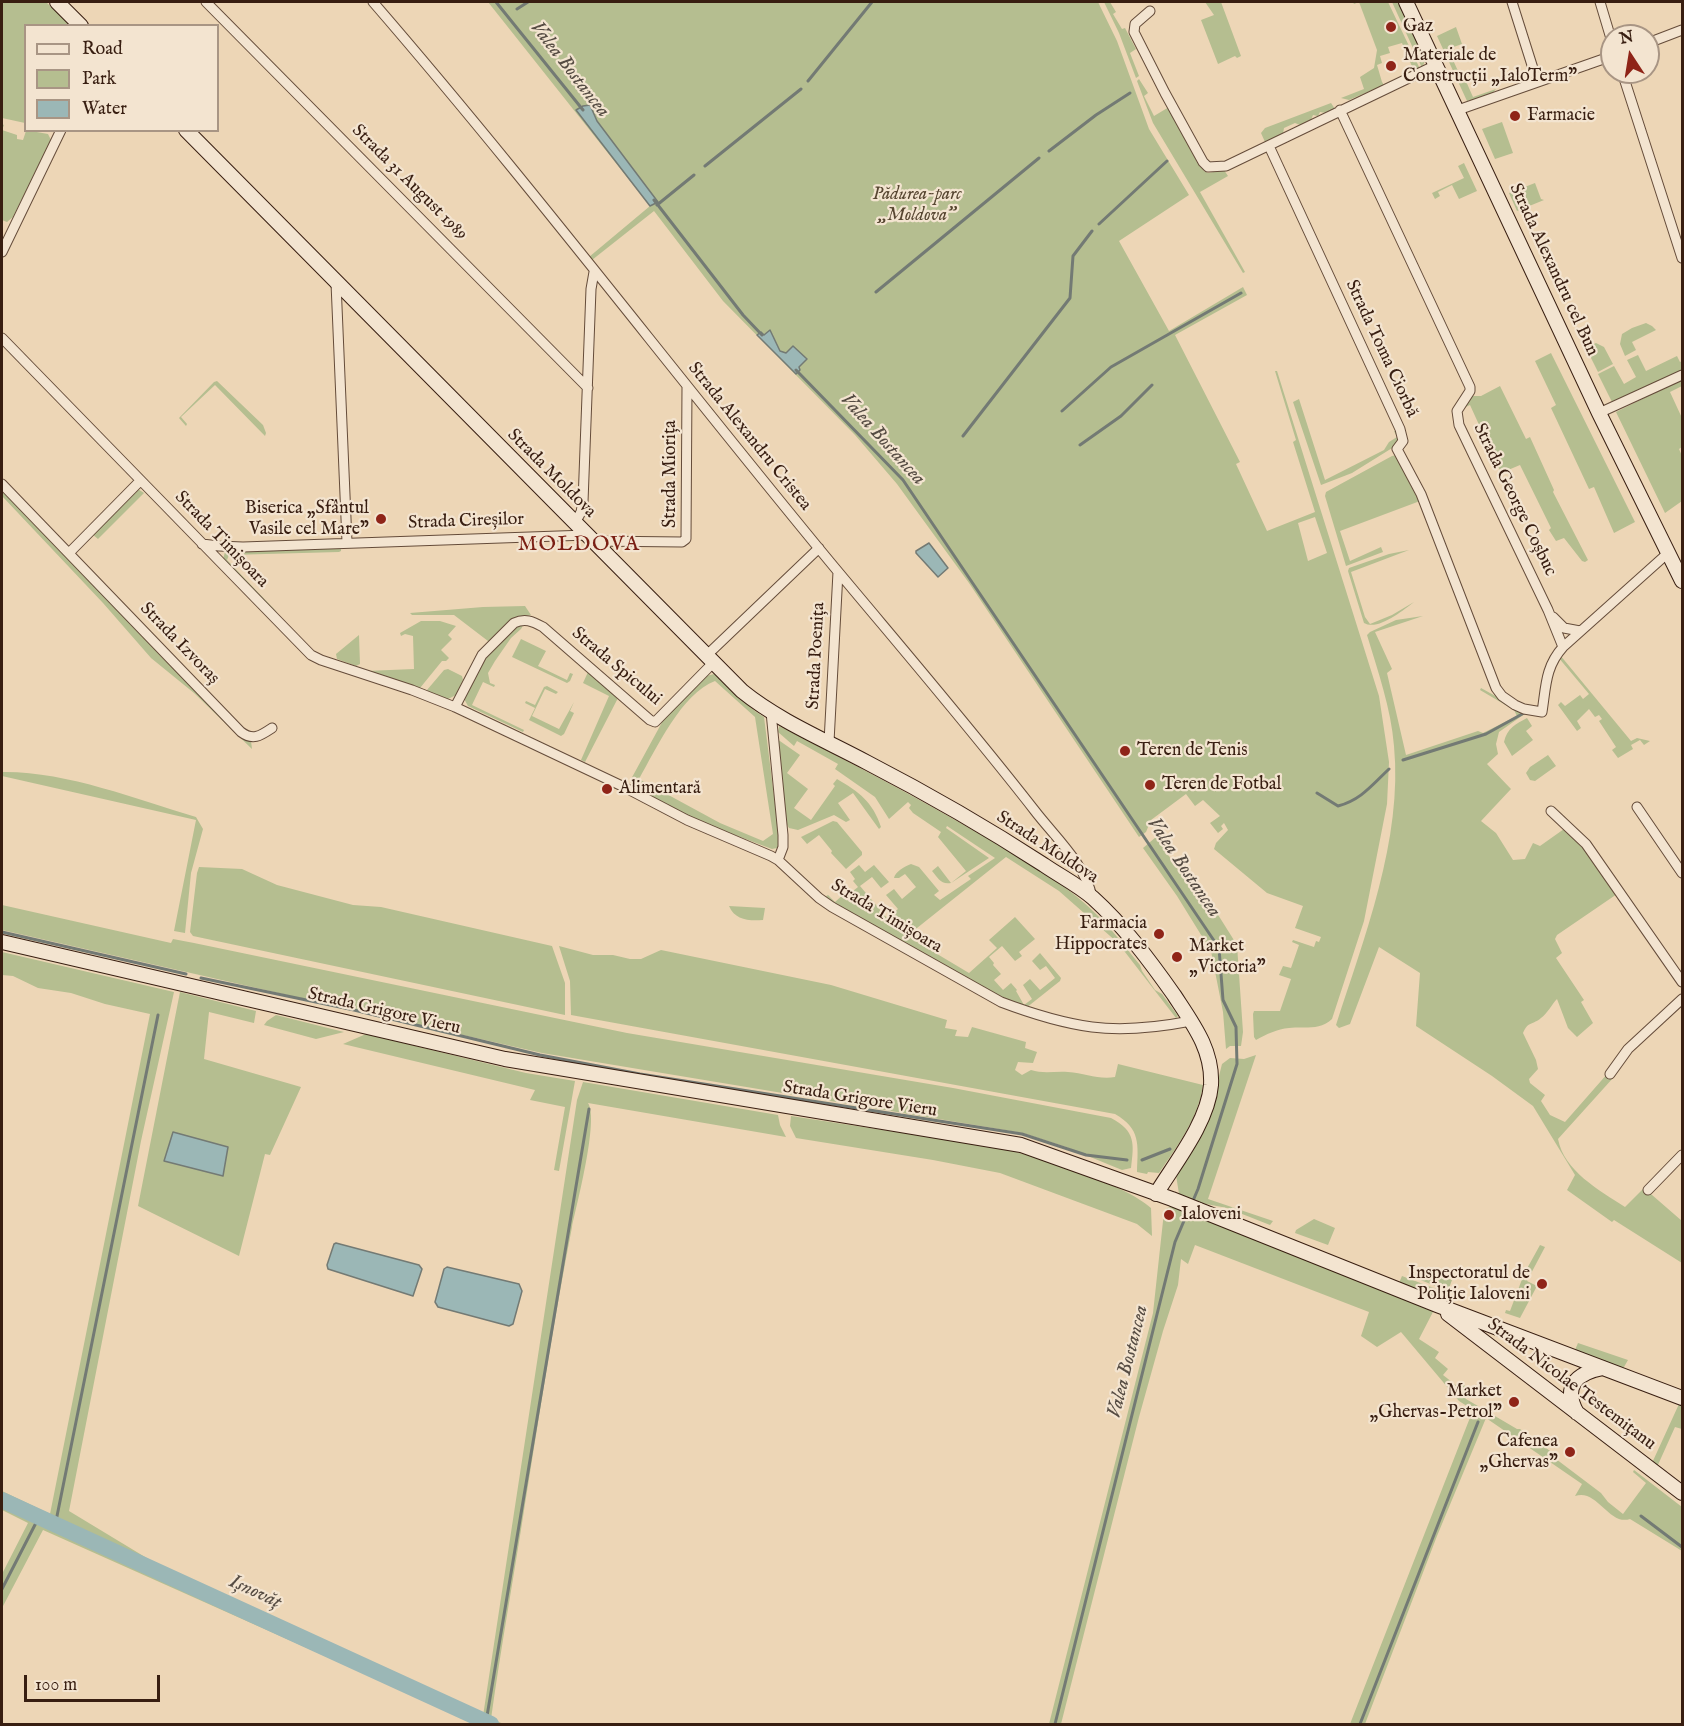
<!DOCTYPE html>
<meta charset="utf-8">
<style>
body{margin:0}
#map{position:relative;width:1684px;height:1726px;overflow:hidden;background:#edd6b6;font-family:"IM FELL English",serif}
canvas{display:block}
.frame{position:absolute;inset:0;border:3px solid #381e11;pointer-events:none}
.legend{position:absolute;left:24px;top:24px;width:195px;height:108px;box-sizing:border-box;background:#f3e4d0;border:2px solid #a89584;margin:0;padding:8px 10px;list-style:none;font-size:18px;color:#381e11}
.legend li{display:flex;align-items:center;gap:12px;height:30px}
.legend b{width:30px;border:2px solid #a89584}
.north{position:absolute;left:1600px;top:24px;width:60px;height:60px;box-sizing:border-box;background:#f3e4d0;border:2px solid #a89584;border-radius:50%;rotate:348deg;font-size:16px;font-weight:700;line-height:24px;text-align:center;color:#381e11}
.north::after{content:'';display:block;margin:auto;width:21px;height:27px;background:#8f2418;clip-path:polygon(50% 0,100% 100%,50% 72%,0 100%)}
.scale{position:absolute;left:24px;top:1675px;width:136px;height:27px;box-sizing:border-box;border:3px solid #381e11;border-top:0;padding-left:8px;font-size:18px;line-height:21px;white-space:nowrap;color:#381e11;-webkit-text-stroke:4px #f3e4d0;paint-order:stroke}
</style>
<div id="map">
<canvas width="1684" height="1726"></canvas>
<div class="frame"></div>
<ul class="legend">
<li><b style="height:8px;background:#f3e4d0"></b>Road</li>
<li><b style="height:16px;background:#b5be90"></b>Park</li>
<li><b style="height:16px;background:#9bb7b6"></b>Water</li>
</ul>
<div class="north">N</div>
<div class="scale">100 m</div>
</div>
<script>
const ctx = document.querySelector('canvas').getContext('2d');
ctx.lineJoin = 'round';
function fillPath(path, color) { ctx.fillStyle = color; ctx.fill(path, 'evenodd'); }
function strokePath(path, color, width, dash) { ctx.strokeStyle = color; ctx.lineWidth = width; ctx.lineCap = dash ? 'butt' : 'round'; ctx.setLineDash(dash || []); ctx.stroke(path); }
function drawText(font, color, halo, rows, align = 'center') {
  ctx.font = font + ' "IM FELL English",serif'; ctx.lineWidth = 4.5; ctx.setLineDash([]); ctx.textBaseline = 'middle'; ctx.strokeStyle = halo; ctx.fillStyle = color; for (const [text, x, y, turn = 0] of rows) {
    ctx.save(); ctx.translate(x, y); ctx.rotate((+turn || 0) * Math.PI / 180); ctx.textAlign = isNaN(turn) ? turn : align; if (halo) ctx.strokeText(text, 0, 0); ctx.fillText(text, 0, 0); ctx.restore();
  }
}
const green = new Path2D(`
 M5,2H46L70,25L26,26L25,123L2,118V3Z
 M488,2H1098L1117,41L1149,129L1189,195L1119,241L1169,331L1243,287L1247,295L1175,335L1240,462L1236,464L1267,531L1315,512L1293,442L1296,440L1275,371H1277L1379,696L1389,762L1387,804L1364,921L1332,1019C1319,1031 1305,1026 1289,1028C1277,1029 1267,1034 1256,1040L1254,1037L1253,1014L1254,1011H1280L1291,979L1279,975L1283,966L1291,968L1299,945L1292,942L1293,940L1314,947L1316,941L1319,942L1321,937L1295,928L1303,906L1267,893L1214,849L1216,843L1228,830L1224,823L1221,826L1223,829L1218,833L1210,823L1220,816L1203,800L1195,806L1186,794L1151,820L1146,832L1139,837L969,583L897,484L855,435L723,301L654,211L592,260L589,257L650,206ZM1315,517L1327,553L1308,561L1298,523Z
 M1104,2H1110L1116,12L1113,14L1122,29L1125,28L1136,49L1130,53L1139,76L1136,78L1119,33Z
 M1205,2H1221L1241,56L1237,58L1235,56L1218,64L1201,20L1214,15Z
 M1353,2H1388L1420,69L1414,71L1402,43L1388,47L1390,53L1380,56L1382,63L1377,65L1382,82L1384,85L1349,100L1341,98L1364,89L1360,77L1374,68L1377,50L1359,2L1354,4Z
 M1392,2H1398L1425,61L1422,68Z
 M1456,27L1462,44L1448,49L1458,71L1461,70L1473,97L1496,89C1490,98 1477,99 1467,101L1437,36Z
 M1139,79L1148,93L1144,96L1154,116L1169,107L1204,171L1208,173L1224,170L1228,176L1200,192L1245,272L1243,273L1153,123L1137,81Z
 M1331,103L1335,109L1326,113L1320,112L1318,116L1313,115L1311,120L1300,125L1295,123L1284,128L1283,134L1265,142L1261,133L1265,128Z
 M1502,122L1513,153L1495,159L1482,129Z
 M2,124L4,125L2,130L17,135V139L23,140L26,131H31L48,134L51,140L13,217L7,222L2,220Z
 M1464,163L1477,191L1459,199L1452,185L1438,192L1440,196L1435,199L1432,193L1464,178L1458,166Z
 M1535,183L1541,199L1544,200L1517,211L1509,193Z
 M1646,323L1652,326L1656,330L1632,342L1636,350L1625,356L1620,344L1622,334L1632,328Z
 M1596,343L1604,347L1613,364L1598,372L1586,348Z
 M1551,353L1635,522L1614,533L1594,487L1589,489L1551,408L1556,405L1535,361Z
 M1638,355L1646,371L1677,356L1680,362L1682,361V371L1612,402L1598,374L1614,366L1624,384L1636,377L1627,360Z
 M1682,379V386L1670,392L1682,418V447L1679,449L1682,456V501L1665,513L1616,412Z
 M217,381L263,425L266,433L265,436L215,385L181,417L187,424L186,426L179,418L214,382Z
 M1500,386L1526,439L1530,437L1554,490L1553,492L1588,560L1585,562L1582,561L1564,538L1556,541L1549,530L1551,528L1520,465L1501,473L1470,405L1461,409L1473,396H1481Z
 M1299,399L1325,480L1384,450L1389,442L1397,437L1394,431H1398L1401,435L1397,445L1352,473L1321,485L1293,402Z
 M1397,455L1420,501L1340,531L1350,561L1381,547L1383,552L1346,566L1325,496L1326,492L1392,456Z
 M2,488L251,741L252,749L194,693L151,658L103,603L2,496Z
 M138,489L144,493L98,539L92,534Z
 M341,547V551L339,552L229,555L227,560L277,612L270,607L223,559L225,552H228Z
 M1409,550L1351,572L1365,617L1370,624L1392,615L1414,602C1402,611 1378,631 1364,623L1348,571L1349,568L1389,554Z
 M525,606L531,615L515,618L492,641H488L454,615H412L410,613L483,607Z
 M1423,616L1375,632L1392,669L1387,673L1406,755L1478,731L1483,733L1517,716L1514,710L1480,690L1481,688L1526,713L1499,732L1496,744L1498,754L1487,764L1511,789L1481,821L1496,833L1513,860L1525,859L1533,843L1540,846L1564,829L1583,846L1617,894L1557,935L1555,939L1562,953L1556,958L1584,1000L1581,1002L1593,1023L1577,1037L1568,1028L1557,999C1552,1004 1547,1014 1541,1018C1533,1025 1528,1021 1523,1033L1536,1060L1538,1069L1529,1079L1530,1083L1545,1095L1541,1101L1550,1115L1565,1122L1608,1073L1613,1078L1558,1139C1564,1171 1599,1190 1625,1207L1644,1188L1682,1221V1263L1614,1220L1612,1222L1567,1190L1575,1175L1533,1106L1492,1076L1416,1026L1420,973L1379,947L1350,1024L1339,1028L1336,1025C1364,938 1403,839 1394,746C1391,708 1378,672 1367,635L1370,632L1396,620Z
 M421,621H440L456,626L448,635L452,639L441,650L449,658L446,661H442L420,688L366,671L414,669L413,636L405,634L401,636L400,633Z
 M525,622L521,629L511,638L495,661L488,673L490,683L495,685L494,687L483,682L472,705L524,730L523,732L468,706L463,697L478,665L516,624Z
 M359,635L360,664L356,666L337,659L336,654Z
 M521,639L546,651L538,666L567,680L570,673L573,674L570,681L567,683L512,657Z
 M1560,655L1631,741L1637,738L1650,741L1644,745L1640,740L1631,745L1633,749L1618,758L1612,750L1616,747L1599,721L1602,719L1599,715L1595,717L1589,709L1577,721L1581,728L1577,731L1558,705L1561,702L1565,706L1580,695L1583,699L1589,694L1558,657Z
 M448,669L462,676L463,680L456,695L446,700L429,693L427,690L444,670Z
 M588,672L618,698L585,762L581,760L609,696L583,683Z
 M714,674L755,711L764,717L780,843L777,848L772,849L703,823L635,790L630,781L666,715L700,682L706,676ZM715,681L755,717L773,834L763,841L720,823L639,779C656,749 682,693 715,681Z
 M547,686L558,692L556,694L545,689L532,716L559,729L574,702L570,711L574,713L564,734L561,736L529,720L535,708L525,703L526,701L535,705L544,687Z
 M1527,718L1532,726L1526,731L1533,740L1512,756L1504,742C1507,728 1516,724 1527,718Z
 M779,726C848,761 916,797 983,836C1022,859 1063,881 1095,913C1112,929 1125,947 1140,965L1142,971L1155,990L1162,994L1178,1016L1176,1018L1118,943L1059,891L1006,857L907,936L969,973L997,948L989,940L1015,917L1035,939L1019,952L1022,956L1015,961L1002,946L989,957L994,963L993,965L1001,974L994,980L1003,990L1011,983L1017,990L1016,991L1024,1005L1032,999L1023,985L1030,979L1040,990L1055,978L1046,966L1040,970L1032,961L1040,953L1061,978L1060,981L1026,1008L1011,1003L834,904L825,897L828,895L835,902L845,893L848,895L858,887L853,881L855,879L850,872L859,865L865,872L874,865L889,882L881,888L872,877L860,886L887,918L898,909L886,895L894,889L902,899L916,887L905,874L899,878H894C895,872 905,866 911,864L919,867L939,891L934,895L940,900L971,879L968,876L995,858L947,826L946,828L989,858L951,883C941,885 938,878 932,871L938,866L951,883L966,871L938,837L941,832L913,813L909,808L911,805L908,802L889,819L875,797L835,769L838,764L797,741L794,746L778,732Z
 M777,739L800,755L787,773L808,789L794,808L811,820L835,786L833,784L837,779C859,792 873,802 881,827L879,829L853,793L838,803L850,820L846,822L834,815L798,830L789,828L786,823Z
 M1548,755L1556,766L1535,781L1530,780L1526,773L1530,767Z
 M2,772C66,771 135,799 196,817L203,829L191,873L185,933L174,931L196,820L2,776Z
 M833,821L837,822L862,852V855L846,869L831,853L832,851L819,835L807,844L801,837Z
 M1156,837L1190,887L1193,886L1205,894L1237,945L1243,1032L1241,1046H1230L1226,1049L1223,1012L1211,951L1177,896L1143,848Z
 M199,867L242,869L277,885L353,905L381,907L552,946L565,983V1015L193,936L190,932L197,873Z
 M2,905L171,943L173,939L194,943L627,1033L953,1088L1111,1118C1136,1131 1134,1144 1131,1168L1122,1170L1066,1147L1023,1133L542,1053L2,930Z
 M729,906L765,908L763,920C748,921 735,920 729,906Z
 M559,946L593,955H613L630,959H641L661,950L831,985L947,1020L945,1028L957,1030L955,1036L968,1037L972,1027L1026,1042L1025,1048L1037,1052L1033,1063L1018,1062L1015,1070L1022,1075L1031,1070C1043,1074 1055,1071 1068,1072C1085,1073 1099,1080 1115,1077L1118,1064L1203,1085C1198,1119 1178,1145 1159,1173L1148,1172L1147,1174L1137,1172C1138,1144 1141,1129 1115,1114L571,1015L570,981Z
 M2,952L174,992L141,1141L69,1511L155,1563L483,1716L577,1100L583,1082L778,1115L780,1125L786,1137L588,1103C599,1120 577,1203 572,1227C554,1319 540,1411 525,1504C514,1576 501,1647 491,1719L504,1724H477L43,1530L2,1608V1574L28,1523L2,1510V1491L50,1514L150,1014L105,1004L71,993L38,988L13,976L2,975Z
 M180,992L256,1011L254,1023L209,1012L204,1059L301,1087L270,1155L265,1154L239,1256L138,1206Z
 M276,1015L344,1032L316,1039L264,1025L267,1021Z
 M366,1034L526,1073L575,1081L559,1171L554,1170L565,1107L530,1100L535,1090L343,1044Z
 M1256,1055L1208,1199L1273,1221L1270,1225L1227,1208L1201,1203L1179,1194L1176,1175L1211,1108L1222,1064L1230,1058L1244,1059Z
 M791,1116L1001,1148C1038,1157 1125,1184 1151,1208L1152,1236L1137,1224L1000,1173L933,1160L796,1138L790,1126Z
 M1176,1206L1434,1310L1419,1339L1439,1352L1435,1358L1448,1369L1443,1375L1457,1386L1462,1383L1465,1386L1464,1395L1466,1399L1517,1429H1520L1557,1456L1556,1459L1601,1493L1608,1502L1623,1514L1646,1483L1633,1472L1634,1470L1682,1507V1551L1630,1519C1609,1526 1597,1488 1575,1496L1582,1484L1486,1418L1437,1536L1365,1724H1350L1473,1410L1459,1401L1401,1332L1377,1347L1361,1336L1369,1312L1195,1245L1188,1264L1181,1259L1178,1285L1163,1331L1139,1417L1061,1724H1049L1153,1313L1164,1212L1167,1208Z
 M1314,1219L1335,1228L1328,1245L1295,1233L1296,1230Z
 M1540,1245L1545,1247L1527,1281L1537,1286L1520,1318L1505,1313L1506,1310L1510,1311L1524,1274Z
 M1422,1269L1452,1280L1448,1291L1418,1279Z
 M1402,1276L1447,1293L1445,1297L1439,1299L1399,1283Z
 M1578,1343L1628,1360L1624,1367L1621,1368L1575,1350Z
 M1679,1404L1682,1405V1429L1675,1427L1657,1467L1652,1463Z`);
const water = new Path2D(`
 M590,105L597,121L658,202L650,206L576,110L583,106Z
 M770,330L780,351L786,353L793,346L807,359L799,367L800,370L796,374L757,335L761,332L764,335Z
 M929,543L948,568L938,577L916,553V551Z
 M173,1132L228,1147L223,1176L164,1161Z
 M336,1243L419,1265L422,1269L413,1296L328,1269L327,1265L334,1244Z
 M447,1267L519,1284L522,1291L513,1324L509,1326L438,1307L435,1302L444,1269Z`);
const stream = new Path2D(`
 M496,2L583,110
 M517,9L528,2
 M808,81L872,2
 M1049,151L1096,115L1130,93
 M705,166L801,89
 M654,200L743,315L762,335
 M657,205L694,175
 M1099,224L1167,161
 M876,292L1039,158
 M796,370L903,480L1219,948L1223,1000L1236,1027L1237,1064L1198,1189L1192,1203
 M1062,411L1111,367L1241,293
 M963,436L1070,298L1073,256L1092,231
 M1080,445L1121,416L1152,385
 M1403,760L1486,734L1524,713
 M1317,793L1338,806C1361,800 1372,785 1389,769
 M2,932L186,974
 M201,978L354,1010L540,1055L640,1074L1022,1134L1086,1155L1127,1160
 M1142,1160L1170,1149
 M1641,1516L1682,1547
 M55,1526L158,1015
 M2,1589L39,1517
 M486,1722L589,1109
 M1055,1724L1175,1242L1189,1209
 M1360,1724L1478,1422`);
const river = new Path2D(`
 M2,1500L491,1724`);
const street = new Path2D(`
 M206,2L588,388
 M373,2C534,188 683,385 840,574C906,653 972,730 1035,811C1055,837 1085,864 1092,897
 M1512,2L1537,81
 M1600,2L1612,42
 M1150,11L1135,24L1134,32L1165,93L1203,162L1208,167L1226,166L1436,65
 M1648,43L1682,30
 M1622,72L1682,258
 M1340,110L1470,387V391L1457,411L1459,425L1548,610L1563,647
 M1458,110L1612,56
 M1269,146L1400,429L1403,441L1397,449L1421,494L1496,688L1502,696L1515,705L1524,709L1542,712C1546,687 1545,667 1563,647L1668,553
 M2,252L61,130
 M336,283L347,542
 M2,338L311,655L321,660L412,690L455,707L622,786L687,820L771,856L778,860L819,898L832,907L1001,1002C1030,1013 1062,1023 1092,1027C1124,1031 1160,1027 1191,1021
 M1599,413L1682,375
 M2,484L241,732C253,741 260,736 272,728
 M575,523L581,512L583,502L591,289L594,272
 M593,541L682,542L686,539L687,387
 M202,544L219,546L243,547L587,535
 M69,553L140,481
 M1553,617L1564,628L1580,631
 M706,656L819,548
 M455,707L482,655L514,623C525,618 532,621 543,627L650,720L655,722L713,663
 M771,712L783,835V847L778,860
 M829,742L838,572
 M1637,807L1682,873
 M1551,811L1586,844L1682,982
 M1610,1074L1628,1049L1682,999
 M1648,1190L1682,1155`);
const secondary = new Path2D(`
 M57,2L81,26
 M1406,2L1599,413L1682,581
 M186,130L742,691C779,721 825,740 868,763C928,794 987,828 1044,865C1060,876 1078,885 1093,898C1124,926 1150,961 1174,995C1193,1024 1213,1050 1211,1085C1208,1122 1175,1163 1156,1194
 M2,942L505,1059L1021,1145L1172,1199L1437,1305L1682,1398
 M1448,1314L1682,1493
 M1577,1413C1562,1386 1577,1373 1603,1368`);
const markers = [
 [1391,27,6,"#8f2418"],
 [1391,66,6,"#8f2418"],
 [1515,116,6,"#8f2418"],
 [381,519,6,"#8f2418"],
 [1125,751,6,"#8f2418"],
 [1150,785,6,"#8f2418"],
 [607,789,6,"#8f2418"],
 [1159,934,6,"#8f2418"],
 [1177,957,6,"#8f2418"],
 [1169,1215,6,"#8f2418"],
 [1542,1284,6,"#8f2418"],
 [1514,1402,6,"#8f2418"],
 [1570,1452,6,"#8f2418"]
];
const poiNames = [
 ["Gaz",1403,27],
 ["Materiale de",1403,56],
 ["Construcții „IaloTerm”",1403,77],
 ["Farmacie",1527,116],
 ["Biserica „Sfântul",369,509,"right"],
 ["Vasile cel Mare”",369,530,"right"],
 ["Teren de Tenis",1137,751],
 ["Teren de Fotbal",1162,785],
 ["Alimentară",619,789],
 ["Farmacia",1147,924,"right"],
 ["Hippocrates",1147,945,"right"],
 ["Market",1189,947],
 ["„Victoria”",1189,968],
 ["Ialoveni",1181,1215],
 ["Inspectoratul de",1530,1274,"right"],
 ["Poliție Ialoveni",1530,1295,"right"],
 ["Market",1502,1392,"right"],
 ["„Ghervas-Petrol”",1502,1413,"right"],
 ["Cafenea",1558,1442,"right"],
 ["„Ghervas”",1558,1463,"right"]
];
const streetNames = [
 ["Strada 31 August 1989",409,183,45],
 ["Strada Alexandru cel Bun",1553,270,65],
 ["Strada Toma Ciorbă",1381,349,65],
 ["Strada Alexandru Cristea",749,437,51],
 ["Strada Moldova",551,474,45],
 ["Strada Miorița",671,474,-90],
 ["Strada George Coșbuc",1514,500,64],
 ["Strada Cireșilor",466,522,-2],
 ["Strada Timișoara",221,540,46],
 ["Strada Izvoraș",179,644,46],
 ["Strada Poenița",817,656,-87],
 ["Strada Spicului",616,667,40],
 ["Strada Moldova",1047,848,33],
 ["Strada Timișoara",886,917,31],
 ["Strada Grigore Vieru",384,1012,13],
 ["Strada Grigore Vieru",860,1100,9],
 ["Strada Nicolae Testemițanu",1571,1385,37]
];
const parkNames = [
 ["Pădurea-parc",917,195],
 ["„Moldova”",917,216]
];
const waterNames = [
 ["Valea Bostancea",569,70,52],
 ["Valea Bostancea",882,440,48],
 ["Valea Bostancea",1183,868,56],
 ["Valea Bostancea",1129,1362,-76],
 ["Ișnovăț",255,1593,25]
];
const quarterNames = [
 ["MOLDOVA",579,546]
];
fillPath(green, '#b5be90');
fillPath(water, '#9bb7b6');
strokePath(water, '#737a74', 1.5);
strokePath(stream, '#737a74', 3);
strokePath(river, '#9bb7b6', 16);
strokePath(street, '#654c3a', 11);
strokePath(secondary, '#381e11', 16);
strokePath(street, '#f3e4d0', 9);
strokePath(secondary, '#f3e4d0', 14);
for (const [x, y, r, color] of markers) { const dot = new Path2D(); dot.arc(x, y, r, 0, 2 * Math.PI); ctx.fillStyle = color; ctx.fill(dot); strokePath(dot, '#f3e4d0', 2); }
drawText('18px', '#381e11', '#f3e4d0', poiNames, 'left');
drawText('18px', '#381e11', '#f3e4d0', streetNames);
drawText('italic 18px', '#574631', '#f3e4d0', parkNames);
drawText('italic 20px', '#564c43', '#f3e4d0', waterNames);
ctx.letterSpacing = '1.5px';
drawText('21px', '#7a1f14', '#f3e4d0', quarterNames);
ctx.letterSpacing = '0px';
</script>
